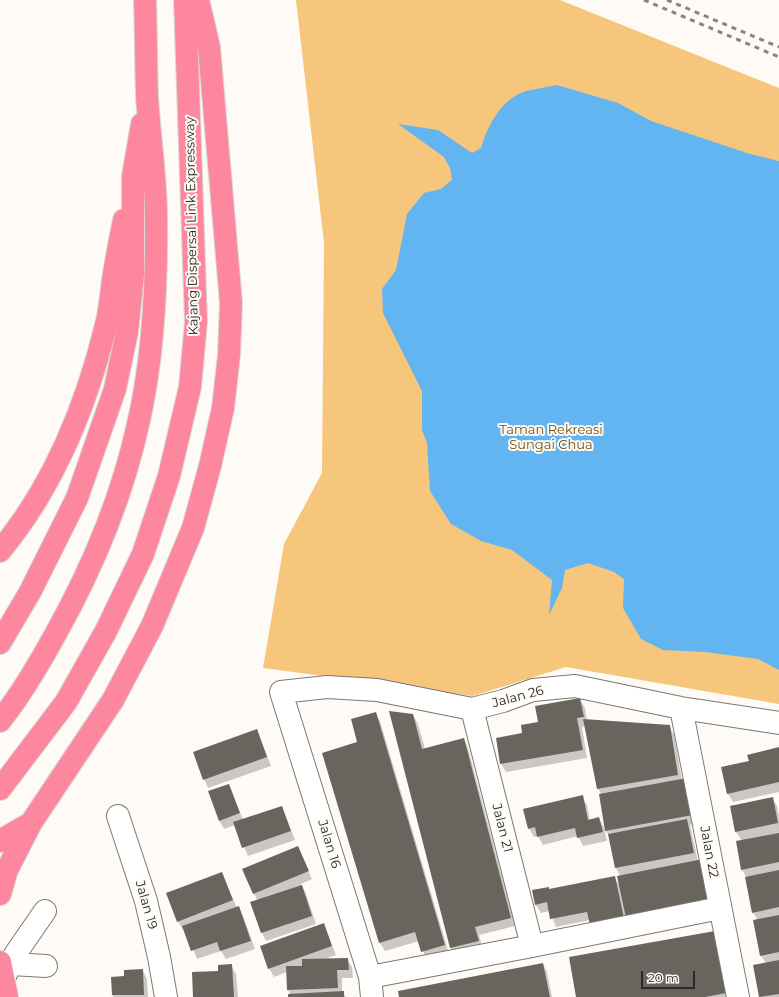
<!DOCTYPE html>
<style>
body{margin:0}
#map{position:relative;width:779px;height:997px;overflow:hidden;background:#fefbf6;font-family:Montserrat,sans-serif}
canvas{display:block}
.scale{position:absolute;left:641px;top:971px;width:54px;height:18px;box-sizing:border-box;border:2px solid #2b2926;border-top:0;padding-left:5px;font-size:12px;line-height:14px;white-space:nowrap;color:#2b2926;-webkit-text-stroke:3px #fefbf6;paint-order:stroke}
</style>
<div id="map">
<canvas width="779" height="997"></canvas>
<div class="scale">20 m</div>
</div>
<script>
const ctx = document.querySelector('canvas').getContext('2d');
ctx.lineJoin = 'round';
function fillPath(path, color) { ctx.fillStyle = color; ctx.fill(path, 'evenodd'); }
function strokePath(path, color, width, dash) { ctx.strokeStyle = color; ctx.lineWidth = width; ctx.lineCap = dash ? 'butt' : 'round'; ctx.setLineDash(dash || []); ctx.stroke(path); }
function drawText(font, color, halo, rows, align = 'center') {
  ctx.font = font + ' Montserrat,sans-serif'; ctx.lineWidth = 4; ctx.setLineDash([]); ctx.textBaseline = 'middle'; ctx.strokeStyle = halo; ctx.fillStyle = color; for (const [text, x, y, turn = 0] of rows) {
    ctx.save(); ctx.translate(x, y); ctx.rotate((+turn || 0) * Math.PI / 180); ctx.textAlign = isNaN(turn) ? turn : align; if (halo) ctx.strokeText(text, 0, 0); ctx.fillText(text, 0, 0); ctx.restore();
  }
}
const green = new Path2D(`
 M296,0H560L779,88V704L566,667L473,696L263,668L284,544L322,473L324,243Z`);
const water = new Path2D(`
 M557,85L618,103L651,121L750,154L779,161V670L758,659L705,652L663,650L641,639L623,608L624,579L614,572L588,563L565,570L562,588L549,615L552,580L512,550L481,541L451,524L430,491L427,443L422,430V391L383,313L382,289L396,270L407,214L424,193L441,189L452,180L450,168L444,157L398,124L438,130L472,153L481,148C488,125 501,99 526,91C536,89 547,87 557,85Z`);
const shadow = new Path2D(`
 M580,699L585,708L587,721L669,726L674,735L682,780L698,823L690,825L698,861L716,910L590,920L556,927L550,911L541,913L536,905L549,888L550,890L614,877L620,886V876L616,868L609,836L606,831L601,794L598,788L585,726L582,727L587,758L506,772L501,764L497,739L523,734L539,723Z
 M390,712L413,715L418,724L425,749L464,739L468,748L515,926L479,935L483,949L456,956L451,948Z
 M375,713L380,721L449,954L427,960L419,941L385,951L380,943L324,753L358,743Z
 M257,730L271,766L208,788L204,779Z
 M779,749V792L733,802L728,794L750,762Z
 M229,785L243,820L282,807L295,840L248,856L235,825L224,829L219,820Z
 M582,797L587,805L590,820L599,818L604,828L607,841L583,846L578,836L543,845L538,836L534,837L529,828Z
 M772,798L777,806L779,816V997H760L754,966L766,964L761,955L758,921L753,912L747,878L742,870V841L736,832L731,806Z
 M297,847L312,879L301,884L306,894L316,924L266,941L262,933L251,903L258,901L254,894Z
 M221,873L237,908H238L243,916L255,949L226,959L221,951L197,959L185,929L183,930L178,921Z
 M324,925L336,955L324,959H347L352,967L353,978H342V992L346,997H289L291,995L288,990L287,972L274,977L269,968Z
 M720,941L730,997H577Z
 M543,964L547,972L552,997H400Z
 M231,965L236,974L238,997H194L219,972Z
 M143,971L147,979L148,997H114L112,995L125,977Z`);
const building = new Path2D(`
 M580,698L584,717L577,718L583,750L500,764L496,738L522,733L521,725L538,722L535,706Z
 M389,711L413,714L422,749L464,738L511,918L475,927L479,941L450,948Z
 M376,712L445,945L421,952L415,932L379,943L322,753L357,742L351,719Z
 M583,719L670,725L678,775L597,789Z
 M257,729L267,757L203,780L193,752Z
 M779,747V782L727,794L721,767L749,761L747,755Z
 M687,778L693,815L605,831L599,794Z
 M229,784L240,813L219,821L208,791Z
 M583,795L588,820L599,817L603,832L577,838L575,828L537,837L535,827L528,829L523,809Z
 M773,797L778,823L735,832L730,806Z
 M282,806L291,831L242,848L233,822Z
 M687,819L694,853L615,868L608,834Z
 M779,833V862L741,870L736,841Z
 M298,846L309,871L253,894L242,869Z
 M703,859L712,901L626,918L617,876Z
 M779,870V907L752,913L745,877Z
 M222,872L233,900L177,922L166,893Z
 M615,876L624,918L590,925L587,912L550,919L547,902L535,905L532,890L549,887V889Z
 M302,885L312,916L261,933L250,902Z
 M239,906L251,941L220,951L217,942L191,951L182,926Z
 M779,915V952L760,956L753,920Z
 M324,923L332,946L268,969L260,946Z
 M715,931L726,993L705,997H576L569,957Z
 M348,958L349,970H337L338,988L287,990L286,966H302V959Z
 M779,960V994L759,997L753,965Z
 M543,963L550,997H399L398,991Z
 M232,964L234,997H193L192,972L218,971V965Z
 M143,969L144,995H112L111,977L124,976V970Z
 M344,991V997H288V994Z`);
const minor = new Path2D(`
 M681,708L738,997
 M472,709L532,946
 M118,816L146,901L159,957L166,997
 M11,964L46,966
 M370,977L532,946L720,908
 M3,980L16,953L45,911
 M372,997L370,977L281,692L327,687L377,690L472,709L503,701L533,690L575,686L681,708L779,723`);
const highway = new Path2D(`
 M0,551C54,486 86,407 106,325C110,310 111,295 113,280C116,260 120,240 124,220
 M0,643L30,592L77,498L115,389L127,332L133,274V176L142,124
 M0,721C21,695 39,664 55,635C92,569 123,495 139,420C154,353 157,284 156,216C156,176 149,135 147,95C146,63 146,32 145,0
 M0,789L66,702L106,631L143,554L169,476L190,387L196,322L185,0
 M0,841L31,823
 M0,894L7,870L31,823L113,700L152,626L193,528L210,466L223,408L229,355L231,303L209,47L198,0
 M0,962L7,997`);
const rail = new Path2D(`
 M644,0L779,57
 M667,0L779,47`);
const streetNames = [
 ["Kajang Dispersal Link Expressway",192,226,-91],
 ["Jalan 26",518,697,-15],
 ["Jalan 21",502,828,76],
 ["Jalan 16",329,844,73],
 ["Jalan 22",709,852,79],
 ["Jalan 19",146,905,74]
];
const parkNames = [
 ["Taman Rekreasi",551,430],
 ["Sungai Chua",551,445]
];
fillPath(green, '#f7c67d');
fillPath(water, '#62b5f0');
fillPath(shadow, '#0003');
fillPath(building, '#69645d');
strokePath(minor, '#7c7770', 24);
strokePath(highway, '#d9d8d8', 24);
strokePath(minor, '#fff', 22);
strokePath(highway, '#fd879f', 22);
strokePath(rail, '#878581', 3, [5, 5]);
drawText('13px', '#2b2926', '#fefbf6', streetNames);
drawText('13px', '#724f0f', '#fefbf6', parkNames);
</script>
